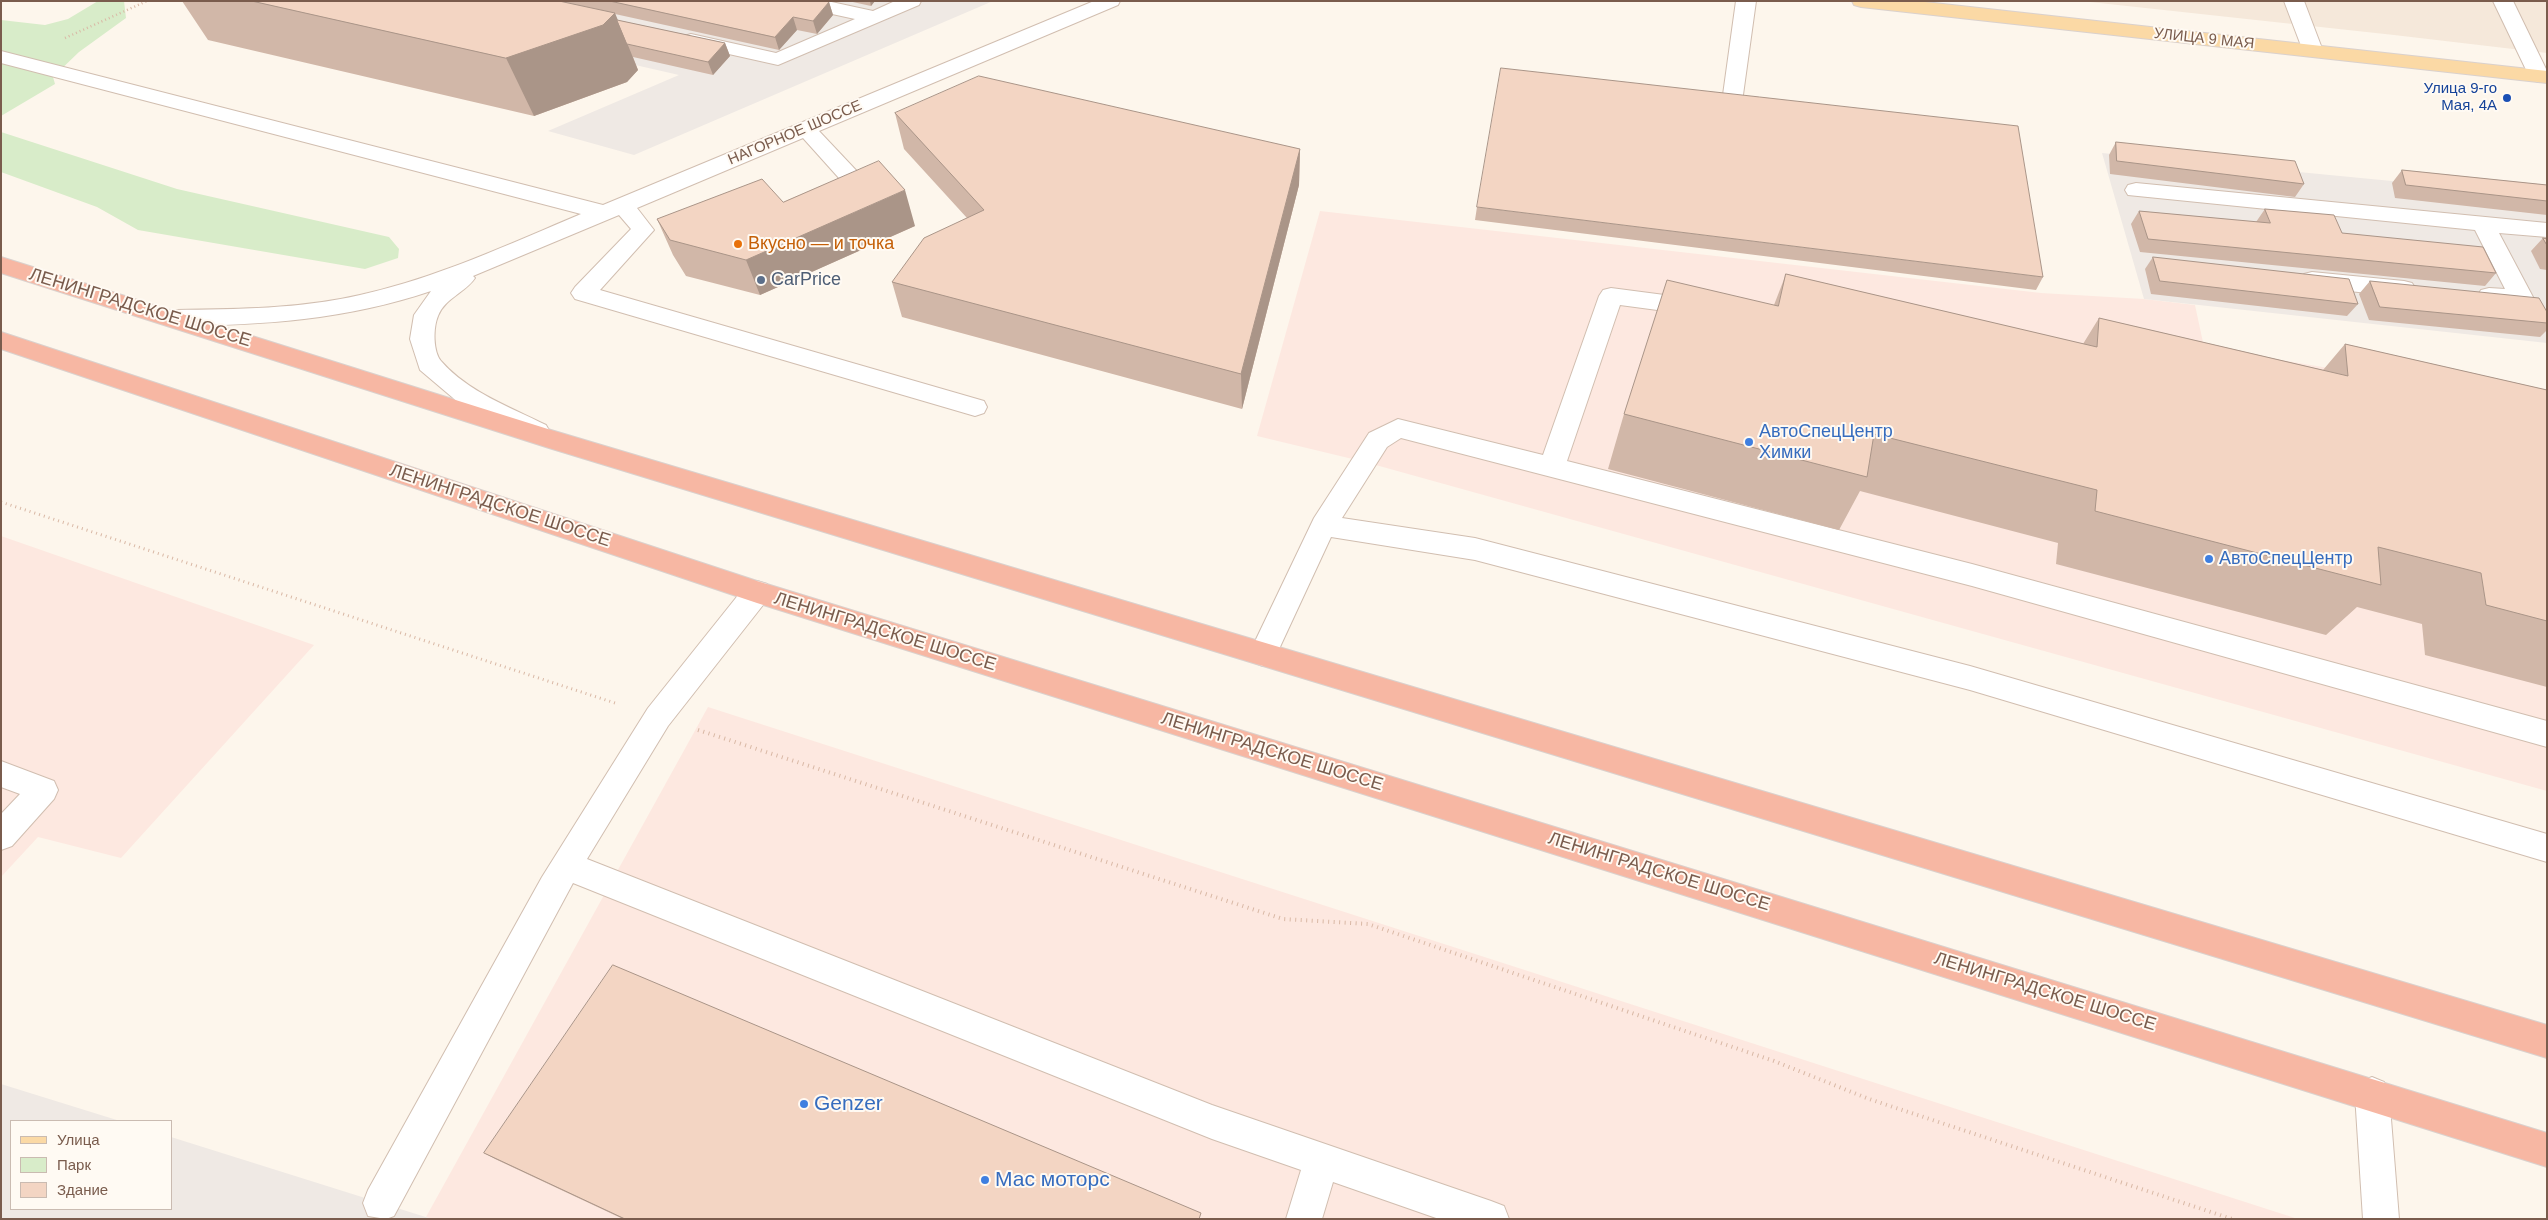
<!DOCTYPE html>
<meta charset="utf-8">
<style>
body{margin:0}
#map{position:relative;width:2548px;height:1220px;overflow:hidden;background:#fdf6ec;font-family:Arial,sans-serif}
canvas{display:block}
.frame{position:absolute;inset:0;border:2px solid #7a5c4d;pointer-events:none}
.legend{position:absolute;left:10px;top:1120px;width:162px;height:90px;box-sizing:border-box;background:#fffaf3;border:1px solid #cabbb1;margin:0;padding:6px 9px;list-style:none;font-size:15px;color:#7a5c4d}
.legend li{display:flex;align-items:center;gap:10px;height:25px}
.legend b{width:25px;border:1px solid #cabbb1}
</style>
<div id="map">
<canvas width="2548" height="1220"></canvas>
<div class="frame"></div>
<ul class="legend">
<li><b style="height:6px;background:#fbd9a5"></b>Улица</li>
<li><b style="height:14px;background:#d8ecc9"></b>Парк</li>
<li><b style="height:14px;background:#f3d5c3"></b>Здание</li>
</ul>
</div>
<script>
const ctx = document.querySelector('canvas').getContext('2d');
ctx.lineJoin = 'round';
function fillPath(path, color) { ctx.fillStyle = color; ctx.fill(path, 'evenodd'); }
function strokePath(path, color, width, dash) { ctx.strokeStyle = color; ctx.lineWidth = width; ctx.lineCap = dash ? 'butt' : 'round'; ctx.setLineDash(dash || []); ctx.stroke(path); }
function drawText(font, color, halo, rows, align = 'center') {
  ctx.font = font + ' Arial,sans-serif'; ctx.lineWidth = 4; ctx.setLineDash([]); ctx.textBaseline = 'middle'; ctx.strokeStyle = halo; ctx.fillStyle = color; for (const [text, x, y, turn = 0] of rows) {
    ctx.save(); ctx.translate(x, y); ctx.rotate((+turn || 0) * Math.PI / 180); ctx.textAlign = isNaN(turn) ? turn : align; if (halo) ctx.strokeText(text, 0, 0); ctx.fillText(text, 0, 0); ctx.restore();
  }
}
const residential = new Path2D(`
 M2081,1H2547V53L2394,35Z`);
const commercial = new Path2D(`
 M1320,211L2041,293L2144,299L2195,305L2204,347L2547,405V791L1365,462L1257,436Z
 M1,536L314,645L121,858L38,837L1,877Z
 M708,707L2298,1219H432L426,1217Z`);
const industrial = new Path2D(`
 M355,1H993L634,155L548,131L679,75Z
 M2102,153L2547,196V343L2144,299Z
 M1,1084L120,1121H11V1209H171V1137L432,1219H1Z`);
const green = new Path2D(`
 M98,1H124L126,18L79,52L53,77L55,84L1,116V20L45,25L68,19Z
 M1,132L177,189L389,237L399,249L398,258L365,269L138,230L97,207L1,172Z`);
const pathFar2 = new Path2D(`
 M65,38L147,1`);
const pathFar1 = new Path2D(`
 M1,502L618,704`);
const path = new Path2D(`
 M698,730L1283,919L1368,924L1774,1061L1869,1099L2232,1219`);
const minor = new Path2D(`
 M789,1H827L873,11L895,1H921L919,5L778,65L684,44L681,40L684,36L691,34L776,53L855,19L791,5Z
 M1094,1H1120L1118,5L819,131L869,184L872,189C865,199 850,204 838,201L835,196L838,191L847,187L803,138L637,208L654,230L600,290L984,401L987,407L984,413L975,416L575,299L571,293L575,287L631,229L619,215L473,276L475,278C465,293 445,298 438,316C433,328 433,351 441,361C468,392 510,407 546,425L550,432L546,439L537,441L459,403L420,370L410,339L414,315L431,291C345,320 264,325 175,326L167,324L163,318L167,312L175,310C237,309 300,309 360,295C437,278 509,244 581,214L1,63V51L603,205Z
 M1736,1H1756L1742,102L1739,106L1732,108L1725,106L1722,102Z
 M2284,1H2304L2323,51L2320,55H2306L2303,51Z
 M2493,1H2513L2547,71L2546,80L2539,82L2532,80L2529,76Z
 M2136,183L2547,223V237L2499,233L2534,299L2530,305C2515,309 2496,306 2481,302L2477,296L2481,290L2489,288L2505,289L2475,230L2128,195L2125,190L2128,185Z
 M2312,272L2404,281L2412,283L2416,289L2412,295L2404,297L2304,286L2300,280L2304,274Z
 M1611,288L1695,299L1703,301L1707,307L1703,313L1695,315L1620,305L1567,461L1972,564L2547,721V747L1972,586L1401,438L1387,447L1342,518L1475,538L1970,666L2547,834V862L1970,690L1475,560L1331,537L1273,662L1263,666L1253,662L1249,654L1314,518L1369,433L1398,419L1543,455L1599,296L1603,290Z
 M757,581L767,584L771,592L767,600L668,726L587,859L1212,1105L1491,1201L1504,1206L1509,1219H1439L1333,1182L1322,1219H1286L1301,1170L1212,1139L573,883L394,1216L386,1219L368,1216L363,1203L368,1190L542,877L648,708L747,584Z
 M1,761L54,781L58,790L54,799L12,846L1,850V814L20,794L1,787Z
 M2372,1077L2384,1082L2389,1094L2399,1219H2363L2355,1094L2360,1082Z`);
const major = new Path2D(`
 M1852,1H1916L2547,71V83L1861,7L1854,5Z`);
const highway = new Path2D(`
 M1,257L551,430L2547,1025V1058L549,448L1,273Z
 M1,332L757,581L2547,1133V1167L757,603L1,349Z`);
const wall = new Path2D(`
 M182,1H825L829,2L833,15L817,34L797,30L779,50L615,14L617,20L725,43L730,56L713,75L633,57L638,70L627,82L534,116L208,40Z
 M848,1H875L871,6Z
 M895,113L1300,149L1299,185L1242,409L902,317L892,282L967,218L904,149Z
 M2116,142L2304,184L2295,197L2110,174L2109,155Z
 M2402,170L2547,185V215L2395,198L2392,183Z
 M783,202L915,226L760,295L686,276L673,255L657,219Z
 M1477,207L2043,277L2036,290L1475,220Z
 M2265,209L2342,233L2496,273L2485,286L2140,252L2131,224L2139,211L2256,222Z
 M2543,238L2547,239V270L2540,269L2531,251Z
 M2153,257L2358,304L2347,316L2151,294L2145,269Z
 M1786,274L2083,344L2099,318L2323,370L2345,344L2547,390V687L2425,655L2422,624L2357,607L2326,635L2056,564L2058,543L1860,491L1839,530L1608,469L1624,414L1774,305Z
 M2370,281L2547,312V330L2540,337L2369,320L2359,294Z
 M484,1153L1202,1219H623L495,1159Z`);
const shadedWall = new Path2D(`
 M870,1H875L871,6Z
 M829,2L833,15L817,34L813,21Z
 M615,13L638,70L627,82L534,116L506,58Z
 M793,17L797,30L779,50L775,37Z
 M725,43L730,56L713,75L708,62Z
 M1300,149L1299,185L1242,409L1241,374Z
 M905,190L915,226L760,295L746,260Z`);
const building = new Path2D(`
 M252,1H559L615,13L603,25L506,58Z
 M610,1H825L829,2L813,21L793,17L775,37Z
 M617,20L725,43L708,62L627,44Z
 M1501,68L2018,126L2043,277L1477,207Z
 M979,76L1300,149L1241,374L892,282L924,238L984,210L895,113Z
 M2116,142L2295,161L2304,184L2117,161Z
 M879,161L905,190L746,260L670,240L657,219L762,179L783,202Z
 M2402,170L2547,185V201L2406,185Z
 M2265,209L2334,215L2342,233L2483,247L2496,273L2148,239L2139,211L2270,223Z
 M2543,238L2547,239V245Z
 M2153,257L2349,279L2358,304L2160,281Z
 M1786,274L2097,347L2099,318L2348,376L2345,344L2547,390V621L2486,605L2481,573L2378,547L2381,585L2095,511L2097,490L1874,434L1867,477L1624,414L1667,280L1778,306Z
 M2370,281L2539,298L2547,312V323L2380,307Z
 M613,965L1201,1213L1199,1219H625L484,1153Z`);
const markers = [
 [2507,98,5,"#1a4fb4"],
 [738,244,5,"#e8710a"],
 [761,280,5,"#5c6f8a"],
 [1749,442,5,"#3f7fe0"],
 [2209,559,5,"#3f7fe0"],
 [804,1104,5,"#3f7fe0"],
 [985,1180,5,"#3f7fe0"]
];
const farStreetnames = [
 ["УЛИЦА 9 МАЯ",2204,39,6],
 ["НАГОРНОЕ ШОССЕ",795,133,-23]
];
const farTransitnames = [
 ["Улица 9-го",2497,89],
 ["Мая, 4А",2497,106]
];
const foodNames = [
 ["Вкусно — и точка",748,244]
];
const serviceNames = [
 ["CarPrice",771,280]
];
const streetNames = [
 ["ЛЕНИНГРАДСКОЕ ШОССЕ",140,308,17],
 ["ЛЕНИНГРАДСКОЕ ШОССЕ",500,506,18],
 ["ЛЕНИНГРАДСКОЕ ШОССЕ",885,632,17],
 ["ЛЕНИНГРАДСКОЕ ШОССЕ",1272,752,17],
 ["ЛЕНИНГРАДСКОЕ ШОССЕ",1659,872,17],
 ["ЛЕНИНГРАДСКОЕ ШОССЕ",2045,992,17]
];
const shopNames = [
 ["АвтоСпецЦентр",1759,432],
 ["Химки",1759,453],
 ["АвтоСпецЦентр",2219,559]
];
const nearShopnames = [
 ["Genzer",814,1104],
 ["Мас моторс",995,1180]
];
fillPath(residential, '#f5e8da');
fillPath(commercial, '#fde8e0');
fillPath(industrial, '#efe9e4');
fillPath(green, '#d8ecc9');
strokePath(minor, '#d1beb0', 2);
strokePath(major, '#dad1cd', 2);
strokePath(highway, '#dad1cd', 2);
strokePath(pathFar2, '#d9b8a5', 2.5, [1, 3]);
strokePath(pathFar1, '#d9b8a5', 3, [1, 4]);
strokePath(path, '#d9b8a5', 4, [1, 4.5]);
fillPath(minor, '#fff');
fillPath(major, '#fbd9a5');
fillPath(highway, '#f7b7a3');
fillPath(wall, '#d1b7a8');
fillPath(shadedWall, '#aa9588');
fillPath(building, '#f3d5c3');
strokePath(building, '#aa9588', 1);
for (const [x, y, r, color] of markers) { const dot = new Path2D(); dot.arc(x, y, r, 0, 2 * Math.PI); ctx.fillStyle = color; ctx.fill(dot); strokePath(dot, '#fffaf3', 2); }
drawText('15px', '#7a5c4d', '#fffaf3', farStreetnames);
drawText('15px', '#164399', '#fffaf3', farTransitnames, 'right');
drawText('18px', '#c56008', '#fffaf3', foodNames, 'left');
drawText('18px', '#4e5e75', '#fffaf3', serviceNames, 'left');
drawText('18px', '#7a5c4d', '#fffaf3', streetNames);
drawText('18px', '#366cbe', '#fffaf3', shopNames, 'left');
drawText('21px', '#366cbe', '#fffaf3', nearShopnames, 'left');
</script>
